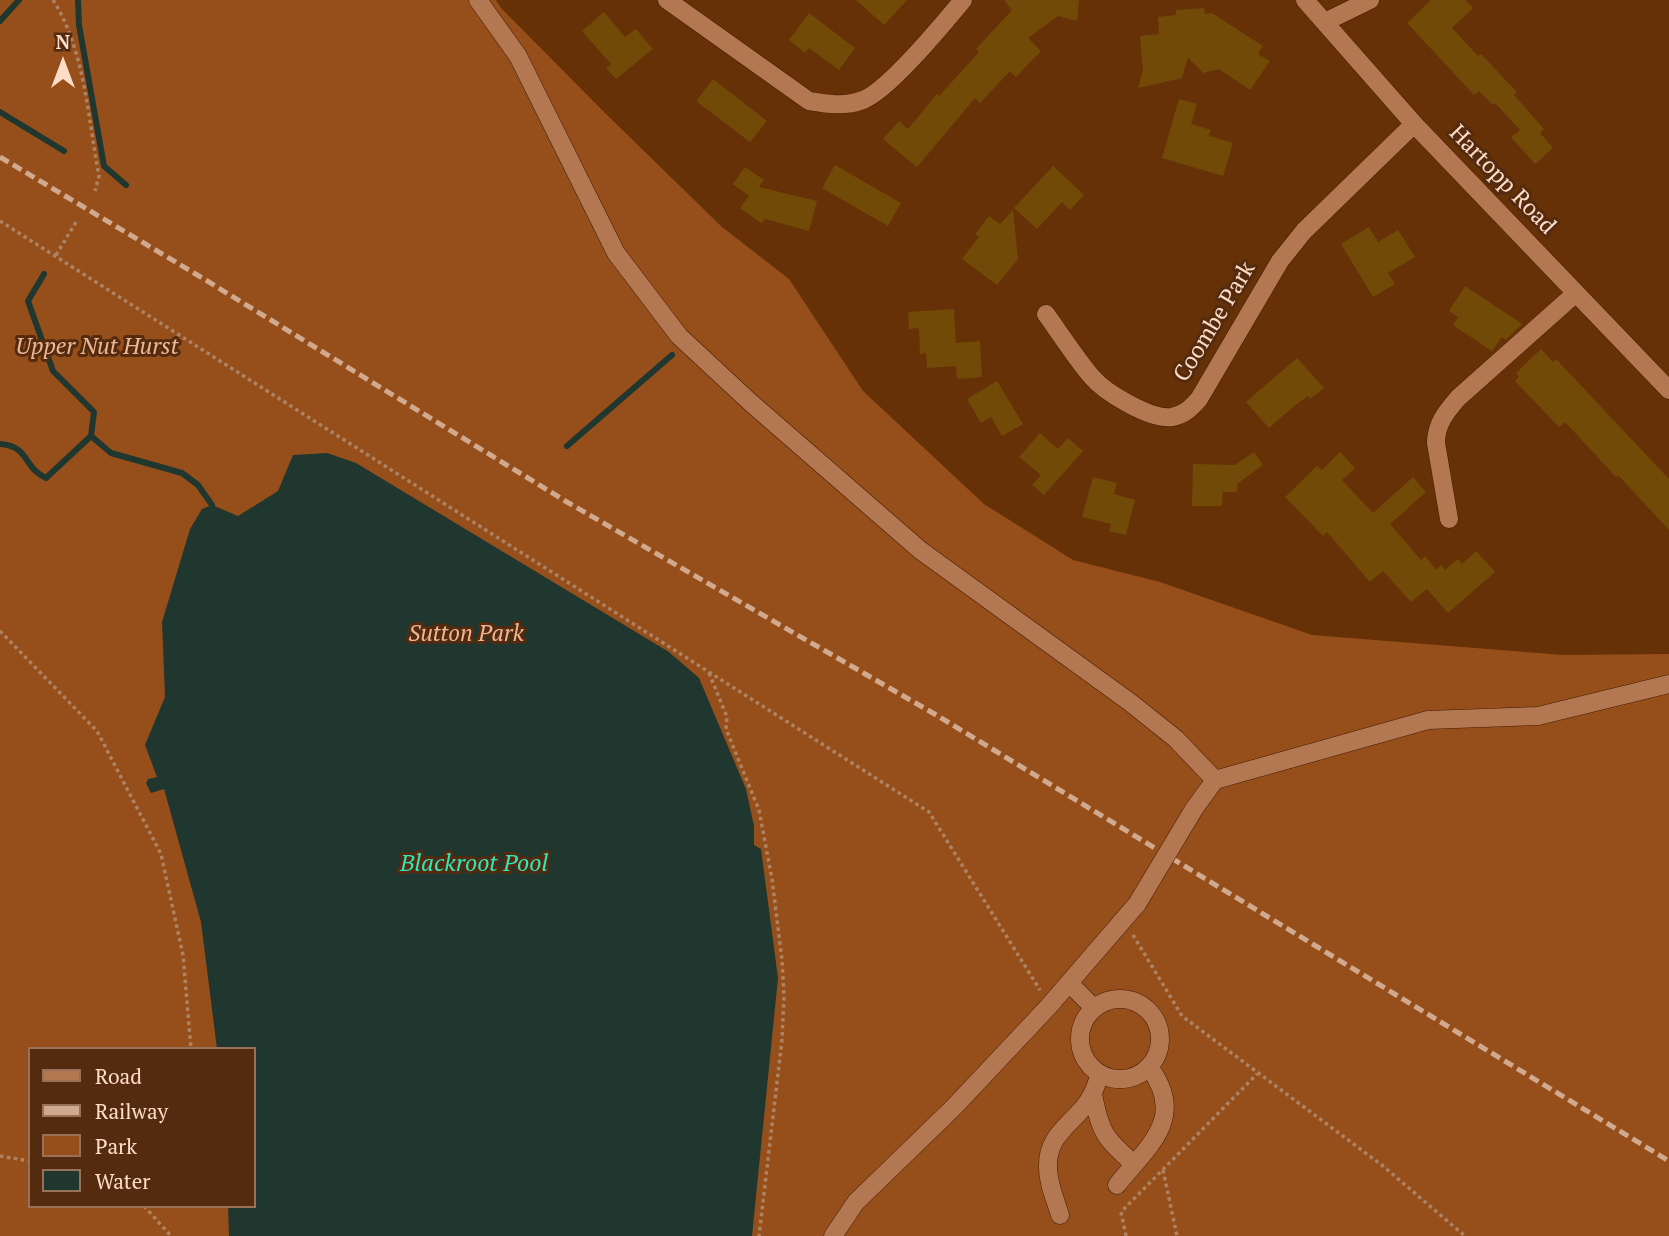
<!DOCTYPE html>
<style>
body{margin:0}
#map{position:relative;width:1669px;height:1236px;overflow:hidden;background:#663107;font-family:"PT Serif",serif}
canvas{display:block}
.legend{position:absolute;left:28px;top:1047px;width:228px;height:161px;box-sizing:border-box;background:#542b0e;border:2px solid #987258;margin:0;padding:9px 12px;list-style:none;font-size:21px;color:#fddcc8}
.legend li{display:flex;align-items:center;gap:14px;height:35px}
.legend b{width:35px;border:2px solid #987258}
.north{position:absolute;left:28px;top:28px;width:70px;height:70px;-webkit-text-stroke:5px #542b0e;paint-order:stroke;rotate:0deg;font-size:19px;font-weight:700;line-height:28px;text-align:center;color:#fddcc8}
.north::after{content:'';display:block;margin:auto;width:24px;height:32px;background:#fddcc8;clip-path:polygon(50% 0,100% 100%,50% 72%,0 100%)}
</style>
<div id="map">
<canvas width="1669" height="1236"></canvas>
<ul class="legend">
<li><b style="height:9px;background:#b37752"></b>Road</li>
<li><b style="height:9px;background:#d0a98f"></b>Railway</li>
<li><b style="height:19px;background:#964f1a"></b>Park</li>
<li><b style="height:19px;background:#20372f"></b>Water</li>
</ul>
<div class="north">N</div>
</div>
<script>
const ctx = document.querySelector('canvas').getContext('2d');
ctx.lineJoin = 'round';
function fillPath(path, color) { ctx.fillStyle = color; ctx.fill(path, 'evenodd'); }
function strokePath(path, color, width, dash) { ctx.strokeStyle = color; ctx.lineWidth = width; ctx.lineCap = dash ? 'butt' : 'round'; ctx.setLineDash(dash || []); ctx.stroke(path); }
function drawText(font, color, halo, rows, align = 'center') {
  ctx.font = font + ' "PT Serif",serif'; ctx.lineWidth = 6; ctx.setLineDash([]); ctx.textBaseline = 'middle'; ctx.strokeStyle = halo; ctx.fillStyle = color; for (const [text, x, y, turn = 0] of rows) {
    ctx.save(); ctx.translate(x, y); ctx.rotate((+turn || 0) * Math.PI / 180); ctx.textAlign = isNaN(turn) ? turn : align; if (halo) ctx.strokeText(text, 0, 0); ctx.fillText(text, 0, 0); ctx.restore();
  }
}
const green = new Path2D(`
 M0,0H496L501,8L604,112L722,227L789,279L863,391L984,504L1073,560L1160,582L1312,635L1563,655L1669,654V1236H0ZM30,1049H254V1206H30Z`);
const water = new Path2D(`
 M327,453L356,463L669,652L699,678L746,789L754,826V845L761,849L778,978L752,1236H229L228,1206H254V1049H217L201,922L164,789L151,793L146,783L148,779L157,777L145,745L165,697L162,622L190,529L202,509L212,505L238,516L278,491L293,455Z`);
const stream = new Path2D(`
 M78,0L79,25L104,166L126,185
 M0,21L19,0
 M0,112L64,151
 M44,274L28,301L53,371L94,412L91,436
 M0,444C30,446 23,468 46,478L91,436L111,453L182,473L198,485L212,505
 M567,446L672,355`);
const building = new Path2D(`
 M856,0H907L884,25Z
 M1004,0H1079L1077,21L1058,16L1028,38L1041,51L1016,77L1010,71L980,103L975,98L917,167L883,139L899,121L908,129L937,94L939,96L979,52L976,49L1012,10Z
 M1431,0H1465L1473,8L1452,28L1478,56L1481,54L1517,92L1514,95L1544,129L1540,133L1553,148L1535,164L1511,137L1520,130L1495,103L1493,105L1479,91L1474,95L1407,23Z
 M1204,8L1205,14L1212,13L1263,46L1258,54L1270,61L1250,90L1219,69L1203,73L1188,57L1182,78L1138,88L1143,70L1140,36L1159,34L1158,17L1176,15V10Z
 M604,12L625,37L636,29L653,49L616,79L606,68L611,64L582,31Z
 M809,13L855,48L839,70L809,48L805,53L789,40Z
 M713,79L767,121L750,142L696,101Z
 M1179,99L1197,104L1191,124L1211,130L1209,136L1233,143L1223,176L1162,158Z
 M835,165L901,203L888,226L822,188Z
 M1053,166L1084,195L1070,210L1062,202L1037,229L1014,208Z
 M745,167L764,180L759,187L817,201L809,231L765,219L761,223L740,208L749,196L733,184Z
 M1013,210L1018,259L997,285L962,259L979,237L975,234L989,216L1000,224Z
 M1369,227L1378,242L1398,230L1415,257L1388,273L1395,284L1373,297L1341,244Z
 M1465,286L1522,324L1506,340L1502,337L1492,351L1453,325L1458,317L1449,311Z
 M954,309L956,343L980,341L982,377L957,379L956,366L927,368L926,353L920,354L919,328L909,329L908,312Z
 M1541,349L1553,362L1556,359L1669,479V530L1618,475L1616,477L1565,422L1559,427L1515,381L1519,376L1516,373Z
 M1297,358L1324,388L1310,399L1308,396L1298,403L1269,428L1246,402Z
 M997,381L1023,424L1002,436L991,417L981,423L967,399Z
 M1040,433L1058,449L1068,438L1083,451L1044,495L1032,485L1041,475L1019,457Z
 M1254,452L1263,465L1237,484V492H1223L1222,506H1192L1193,464L1235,465Z
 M1340,452L1355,468L1342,480L1373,513L1413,477L1426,492L1390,524L1421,560L1425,556L1436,570L1441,565L1445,570L1458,559L1462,564L1476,551L1495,572L1448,613L1427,589L1411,602L1383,571L1370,582L1327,532L1323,536L1285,497L1317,466L1322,470Z
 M1093,477L1117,483L1114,494L1135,500L1126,535L1109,531L1111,524L1082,517Z`);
const path = new Path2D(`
 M53,0C85,50 88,119 99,176L95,191
 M0,221L929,812L1040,990
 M56,255L76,222
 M0,631L97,731L161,854L183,955L191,1049
 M709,673L727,717L726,729L759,810L772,879L782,960L784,997L782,1040L759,1236
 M1133,935L1182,1016L1383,1166L1465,1236
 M0,1156L30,1161
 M1163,1170L1177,1236
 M144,1206L171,1236
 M1126,1236L1121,1212L1257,1074`);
const minor = new Path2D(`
 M478,0L518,56L616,253L679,336L750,402L920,550L1131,703L1176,739L1215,780
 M667,0L809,101C827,104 845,107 863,100C889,90 943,24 963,0
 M1305,0L1414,124L1669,390
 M1325,22L1370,0
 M1046,314C1061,335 1075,357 1091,376C1105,393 1151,420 1172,417C1184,415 1191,408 1199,399L1280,261L1304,231L1414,124
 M1449,519L1436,443C1436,424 1446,412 1458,398L1576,293
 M1194,809L1215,780L1428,720L1538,716L1669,684
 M1069,983L1094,1008
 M1080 1039a40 40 0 1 1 80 0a40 40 0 1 1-80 0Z
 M1093,1094C1100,1132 1105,1139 1134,1164
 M1117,1185C1149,1145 1187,1118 1149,1067
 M1060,1215C1055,1199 1048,1183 1048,1167C1047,1138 1067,1127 1083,1108C1092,1098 1096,1086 1100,1074
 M833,1236L856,1202L954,1107L1049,1006L1137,904`);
const rail = new Path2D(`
 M0,157L204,279L567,502L938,716L1669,1161`);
const minorBridge = new Path2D(`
 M1137,904L1194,809`);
const streetNames = [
 ["Hartopp Road",1502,180,46],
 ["Coombe Park",1215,322,-59]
];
const parkNames = [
 ["Upper Nut Hurst",97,347],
 ["Sutton Park",466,634]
];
const waterNames = [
 ["Blackroot Pool",474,864]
];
fillPath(green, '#964f1a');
fillPath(water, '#20372f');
strokePath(stream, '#20372f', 6);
fillPath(building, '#724a08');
strokePath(minor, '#431b00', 19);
strokePath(path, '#ae8363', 3.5, [3.5, 3.5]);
strokePath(minor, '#b37752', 18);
strokePath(rail, '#d0a98f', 5, [10, 5]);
strokePath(minorBridge, '#431b00', 19, []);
strokePath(minorBridge, '#b37752', 18);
drawText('23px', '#fddcc8', '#542b0e', streetNames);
drawText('italic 23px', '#edb797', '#542b0e', parkNames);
drawText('italic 24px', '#30e7bd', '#542b0e', waterNames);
</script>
